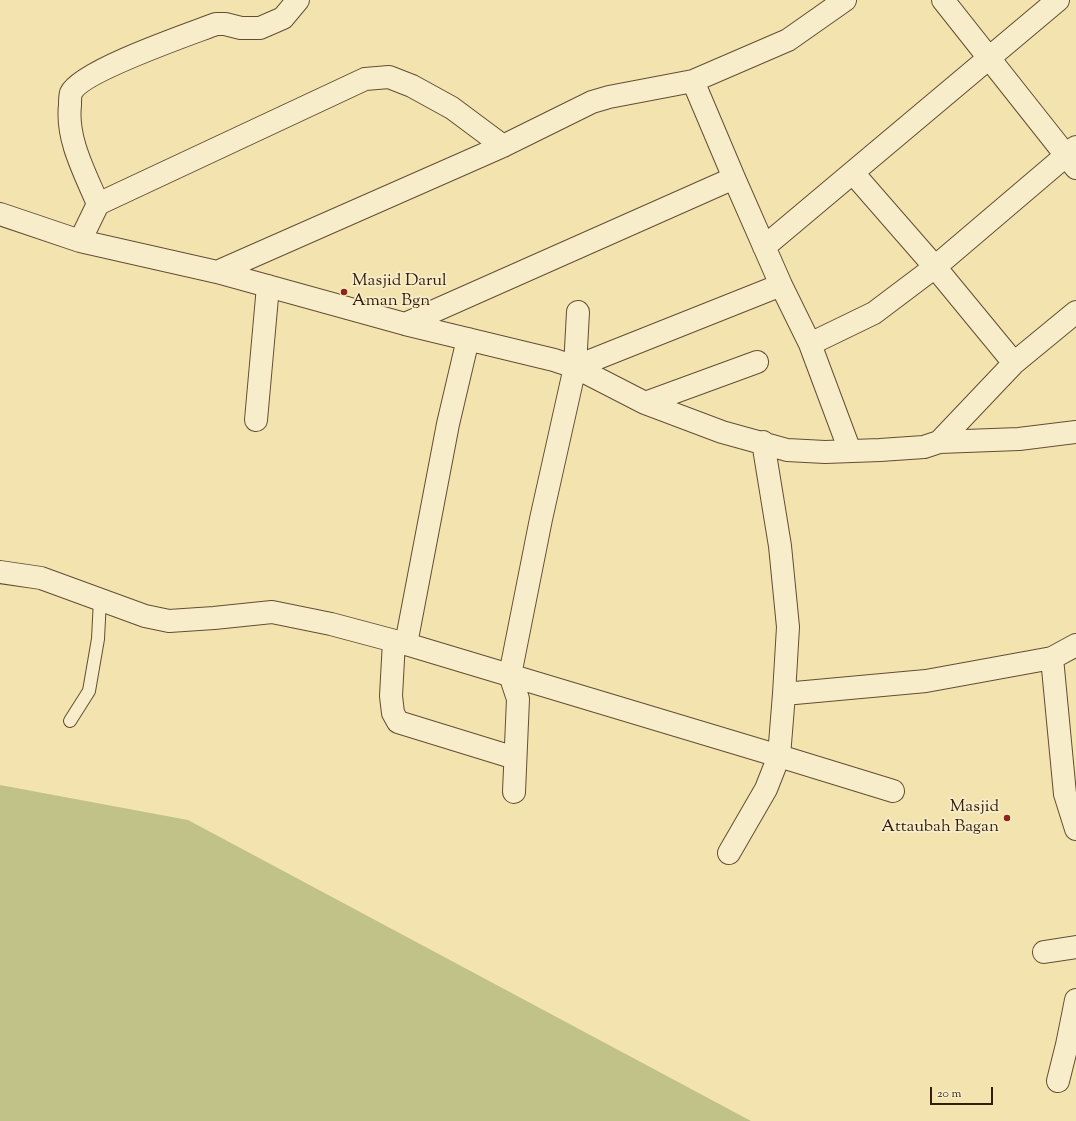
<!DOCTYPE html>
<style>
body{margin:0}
#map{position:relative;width:1076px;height:1121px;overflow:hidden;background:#f3e3af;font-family:"Sorts Mill Goudy",serif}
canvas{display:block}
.scale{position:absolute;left:930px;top:1087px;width:63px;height:18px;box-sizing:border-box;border:2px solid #331d09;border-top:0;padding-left:5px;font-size:12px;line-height:14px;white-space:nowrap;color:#331d09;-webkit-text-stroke:3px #f7edcb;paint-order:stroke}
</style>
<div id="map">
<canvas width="1076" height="1121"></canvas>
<div class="scale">20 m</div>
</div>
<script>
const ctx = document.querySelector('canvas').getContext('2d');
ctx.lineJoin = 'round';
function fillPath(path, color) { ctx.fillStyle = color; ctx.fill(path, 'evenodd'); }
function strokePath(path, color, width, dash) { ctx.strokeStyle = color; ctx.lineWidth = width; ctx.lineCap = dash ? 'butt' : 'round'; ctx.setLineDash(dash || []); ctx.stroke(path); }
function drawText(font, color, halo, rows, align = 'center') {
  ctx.font = font + ' "Sorts Mill Goudy",serif'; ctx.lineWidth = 3.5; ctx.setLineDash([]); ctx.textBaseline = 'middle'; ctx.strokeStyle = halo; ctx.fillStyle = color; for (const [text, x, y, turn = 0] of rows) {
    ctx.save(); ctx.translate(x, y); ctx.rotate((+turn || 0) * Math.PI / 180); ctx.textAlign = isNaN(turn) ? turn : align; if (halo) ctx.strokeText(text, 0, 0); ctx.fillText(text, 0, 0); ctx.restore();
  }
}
const green = new Path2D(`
 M0,785L188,820L751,1121H0Z`);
const service = new Path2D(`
 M70,721L89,691L98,639L100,599`);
const minor = new Path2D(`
 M845,0L788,40L693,81L734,178L781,285L810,344L850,451
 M943,0L1076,168
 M853,173L935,267L1014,363
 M98,204C85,173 66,139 70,105C70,102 70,96 71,93C81,71 190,34 216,24H225L241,28H260L283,18L298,0
 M0,214L80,241L217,272L405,324L554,360L575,367L645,403L722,432L787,450L825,452L880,450L924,447L939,442L1019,439L1076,432
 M80,241L98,204L365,79L389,77L412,86L452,108L503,146
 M764,247L1058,0
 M217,272L503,146L592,102L609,97L693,81
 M405,324L734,178
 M810,344L874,313L935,267L1076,147
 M575,367L781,285
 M645,403L757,362
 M256,420L268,286
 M763,442L780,546L788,627L784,694
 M939,442L1014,363L1076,312
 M0,572L41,578L145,616L169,621L214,618L272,612L331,624L406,644L779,756L766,789L729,853
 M394,641L391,696L393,713L398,722L515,758
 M406,644L448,424L468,339
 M1076,645L1052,658L1065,794L1076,829
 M893,791L779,756L784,694L926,681L1052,658
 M514,792L518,699L510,675L541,519L575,367L578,312
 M1044,952L1076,947
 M1058,1081L1067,1045L1076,1000`);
const markers = [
 [344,292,4,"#8f2418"],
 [1007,818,4,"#8f2418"]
];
const poiNames = [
 ["Masjid Darul",352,282],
 ["Aman Bgn",352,302],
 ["Masjid",999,808,"right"],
 ["Attaubah Bagan",999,828,"right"]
];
fillPath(green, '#c0c287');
strokePath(service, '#634e32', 14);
strokePath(minor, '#634e32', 24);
strokePath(service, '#f7edcb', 12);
strokePath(minor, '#f7edcb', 22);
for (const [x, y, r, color] of markers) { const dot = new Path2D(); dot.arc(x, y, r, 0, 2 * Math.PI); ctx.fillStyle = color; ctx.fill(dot); strokePath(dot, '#f7edcb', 1.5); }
drawText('17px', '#331d09', '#f7edcb', poiNames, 'left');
</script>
